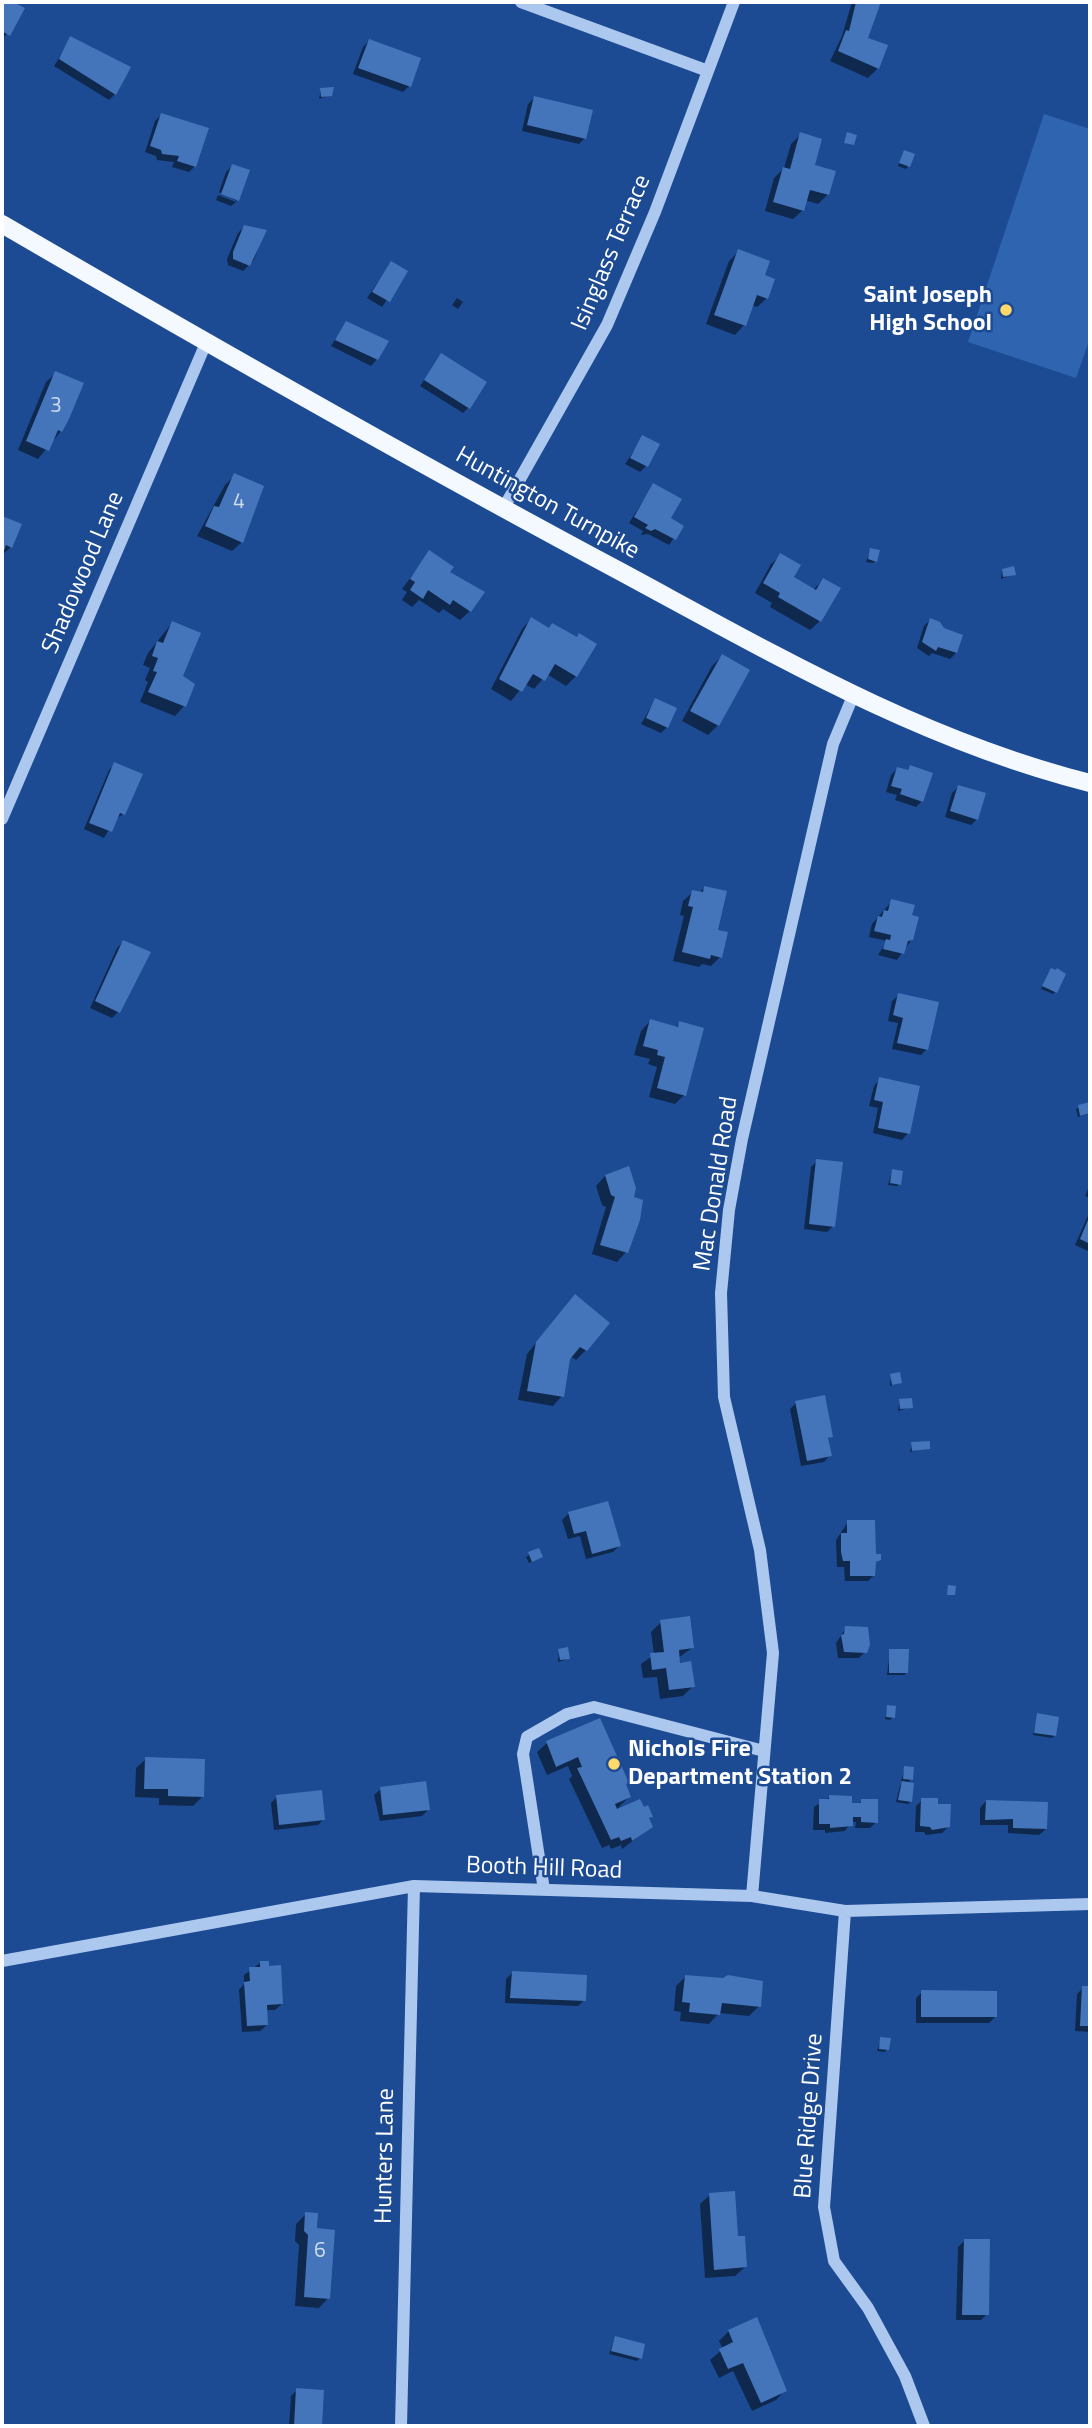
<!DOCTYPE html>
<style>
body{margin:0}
#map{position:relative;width:1092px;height:2428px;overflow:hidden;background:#1c4b93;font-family:"Titillium Web",sans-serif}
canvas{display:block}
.frame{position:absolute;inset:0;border:4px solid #fff;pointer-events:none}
</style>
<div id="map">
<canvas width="1092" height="2428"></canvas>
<div class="frame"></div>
</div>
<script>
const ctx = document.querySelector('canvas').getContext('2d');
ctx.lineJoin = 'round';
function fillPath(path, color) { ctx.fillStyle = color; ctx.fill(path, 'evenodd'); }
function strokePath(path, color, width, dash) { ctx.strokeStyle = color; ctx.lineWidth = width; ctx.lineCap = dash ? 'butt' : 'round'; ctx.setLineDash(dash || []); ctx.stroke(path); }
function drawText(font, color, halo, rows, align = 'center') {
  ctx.font = font + ' "Titillium Web",sans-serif'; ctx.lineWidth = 5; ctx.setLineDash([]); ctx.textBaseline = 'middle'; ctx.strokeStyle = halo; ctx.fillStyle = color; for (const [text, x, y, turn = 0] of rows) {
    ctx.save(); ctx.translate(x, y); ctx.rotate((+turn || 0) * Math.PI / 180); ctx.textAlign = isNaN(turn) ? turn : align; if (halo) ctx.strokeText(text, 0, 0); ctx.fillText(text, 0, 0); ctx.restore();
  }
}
const green = new Path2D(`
 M1044,114L1090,129V338L1076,378L968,342Z`);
const shadow = new Path2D(`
 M2,2L22,9L2,41Z
 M852,2H879L866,39L878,68L868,78L830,61L842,36Z
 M71,39L115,94L109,100L54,66Z
 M369,41L409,86L403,92L353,74L363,47Z
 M321,89L330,95L319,99Z
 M534,98L585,138L579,144L522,131L528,104Z
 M161,115L195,166L189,172L172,167L174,162L157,160L156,156L145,152L155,121Z
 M801,134L828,194L818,204L805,200L803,210L793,219L765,211L774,178L784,168L791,144Z
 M904,152L908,166L906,169L898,166Z
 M232,166L237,200V201L219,192L226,172Z
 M218,195L236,202L231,206L216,200Z
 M244,227L264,232L254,260L243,271L228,265L227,259L238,233Z
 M738,252L762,276L767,298L757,307L752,305L744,325L735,335L706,324L729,261Z
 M391,263L406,272L382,307L367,298Z
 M457,298L463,302L458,309L452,305Z
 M346,323L377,359L371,366L331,346Z
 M441,355L469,407L463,413L420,386Z
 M56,373L61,431L38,459L18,450L46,382Z
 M643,437L646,466L640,472L625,464Z
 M235,475L242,542L232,551L197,536L225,485Z
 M653,485L669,519L682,526L669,545L648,534L641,535L643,531L629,523Z
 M2,519L20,525L11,547L2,555Z
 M871,549L875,561L873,563L866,562Z
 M430,552L448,572L470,611L460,620L443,609L439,613L419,600L412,607L402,600L407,592L402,589Z
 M781,555L792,578L813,590L823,580L820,621L810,630L770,607L772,603L755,593L771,564Z
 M1002,571L1014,574L1001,579Z
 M531,619L576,676L566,686L547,674L534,689L525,684L511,701L491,689L522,629Z
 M930,620L956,653L950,659L932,653L929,656L917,648L924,626Z
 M172,623L184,706L175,716L140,702L148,682L145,680L150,668L143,665L148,653Z
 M722,656L718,725L708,735L682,721L712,666Z
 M655,700L667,727L661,733L641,724Z
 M115,764L124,814L115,819L104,838L84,829L109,770Z
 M910,767L922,801L916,807L895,800L897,795L886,792L891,775L897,769L906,772Z
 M958,787L977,819L971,825L945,817L952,793Z
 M705,887L720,957L711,966L702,964L699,967L673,961L684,916L680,915L683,901L693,892L699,893Z
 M892,901L910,917L912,939L897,960L878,955L887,941L869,937L872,924Z
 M123,942L119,1011L112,1018L90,1008L117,948Z
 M1051,970L1055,992L1053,994L1041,989Z
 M899,995L927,1049L921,1055L892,1049L898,1023L888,1021L892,1001Z
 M650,1021L675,1028L680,1023L684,1095L675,1104L649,1097L657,1067L648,1064L650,1059L634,1055L641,1031Z
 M880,1079L908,1133L902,1140L873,1133L878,1108L869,1106L874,1086Z
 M1090,1104V1113L1078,1117L1076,1109Z
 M817,1161L833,1226L827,1232L804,1229L811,1167Z
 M892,1171L900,1184L897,1186L888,1185Z
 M605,1176L632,1198L626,1252L617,1262L592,1254L606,1207L602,1205L596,1186Z
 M1090,1184V1198L1085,1196Z
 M1090,1211V1252L1075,1245Z
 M566,1306L586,1350L576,1360L570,1356L562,1396L553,1406L518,1400L527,1354Z
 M891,1376L900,1382L890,1386Z
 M900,1401L911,1407L898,1411Z
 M796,1403L831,1436L827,1440L830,1455L824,1462L801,1466L790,1409Z
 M912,1444L928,1448L910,1452Z
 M607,1503L619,1546L613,1552L586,1559L580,1536L568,1539L562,1520L568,1514Z
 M848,1522L879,1559L874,1564V1575L868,1581H845L844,1567H837L836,1540Z
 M538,1550L541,1557L529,1563L526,1557Z
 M661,1622L692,1648L678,1658L693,1686L683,1696L660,1699L657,1677L643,1678L641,1664L654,1655L651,1632Z
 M846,1628L865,1652L859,1658H838L836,1643Z
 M559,1650L568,1658L565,1660L558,1662Z
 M890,1651L907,1672L904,1675H887Z
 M888,1707L893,1717L890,1720L885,1719Z
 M1038,1715L1055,1735L1052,1738L1033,1735Z
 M599,1721L629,1797L615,1811L651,1816L648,1820L651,1827L622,1849L621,1845L611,1849L609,1845L602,1848L569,1779L572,1776L568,1766L547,1775L537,1752L547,1743Z
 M146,1759L203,1796L193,1806L159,1805V1798L135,1797L136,1768Z
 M905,1768L911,1779L907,1784L911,1801L908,1804L896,1802L900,1786L904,1781H901Z
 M381,1789L428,1810L422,1816L380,1821L374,1795Z
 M277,1797L324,1819L318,1825L274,1830L271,1803Z
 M830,1797L851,1805H857L862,1801L876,1822L870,1828H855L856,1822H851L845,1831L825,1833V1830H813L814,1807Z
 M922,1800L948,1827L942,1833L926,1835L924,1832H915L916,1806Z
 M986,1801L1046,1829L1039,1835L1008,1833V1825H980V1808Z
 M260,1963L282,2004L275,2010H266L267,2025L260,2031L242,2032L239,1990L244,1984V1975Z
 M512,1973L584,2000L578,2006L505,2003L506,1979Z
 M685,1977L759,2006L749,2016L719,2013L709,2024L680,2021L681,2012L674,2011L676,1986Z
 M1083,1988L1090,1989V2032L1075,2031L1077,1994Z
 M922,1992L995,2017L989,2023H916V1998Z
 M881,2039L887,2049L885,2052L877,2051Z
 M710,2195L737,2238L745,2267L735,2276L705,2278L700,2204Z
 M306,2214L315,2230L328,2298L319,2308L295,2306L299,2245L295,2241L296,2224Z
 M964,2241L987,2314L981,2320H956L958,2247Z
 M729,2331L785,2390L776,2400L752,2411L733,2371L719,2378L710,2360L723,2349L719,2341Z
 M615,2338L640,2358L637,2361L609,2354Z
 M297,2390L322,2391L320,2426H289L291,2396Z`);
const building = new Path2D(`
 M2,2H13L25,8L10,36L2,31Z
 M856,2H881L868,38L888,45L879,69L838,51L846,30L849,31Z
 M70,36L131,67L116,95L59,59Z
 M369,39L421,58L411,87L358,68Z
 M334,87L332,96L321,97L320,88Z
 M534,96L593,110L586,139L527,125Z
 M161,113L209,128L196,167L177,161L179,156L162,154L161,150L150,146Z
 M800,132L822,139L815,165L836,171L829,195L810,190L804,211L773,202L783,167L790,169Z
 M847,132L857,135L854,145L844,143Z
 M904,150L915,154L910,167L899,163Z
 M232,164L250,170L239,201L221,194Z
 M244,225L267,230L250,266L233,259V252Z
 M738,249L770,261L765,275L775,279L768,299L757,295L746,326L714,315Z
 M391,261L408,271L390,302L372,292Z
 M346,321L389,341L378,360L335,340Z
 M441,353L487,382L470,409L424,380Z
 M55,371L84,383L69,419L62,432L58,430L49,451L26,441Z
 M642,435L660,444L648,467L630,458Z
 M234,473L264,486L243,543L205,526L214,506L219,507Z
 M653,483L682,499L671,518L684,526L676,540L655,529L651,531L645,528L648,525L634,517Z
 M2,516L22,524L12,548L6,545L2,556Z
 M870,548L880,550L877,562L868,559Z
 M429,550L454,567L450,572L485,592L471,612L453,600L450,605L428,590L423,599L410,590L415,582L410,579Z
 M780,553L801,565L794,577L816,590L823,578L841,588L821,622L778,597L780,593L763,583Z
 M1014,566L1016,575L1003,577L1002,569Z
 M531,617L549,628L552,623L577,637L579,633L597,644L577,677L555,664L545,681L533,674L522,692L499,679Z
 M930,618L940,622L944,628L963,635L957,653L938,647L936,651L922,642Z
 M172,621L201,633L183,676L195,684L186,707L148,692L157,672L153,671L158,658L152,656L157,641L163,643Z
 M722,654L750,670L719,726L690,711Z
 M655,698L677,708L668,728L646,718Z
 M114,762L143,774L125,815L120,813L112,832L89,823Z
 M910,765L933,773L923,802L900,794L902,789L891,786L897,767L908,770Z
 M958,785L986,793L978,820L950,811Z
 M704,886L727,891L718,930L728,932L722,958L711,955L710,959L682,952L693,907L688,906L692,890L703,892Z
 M891,899L915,905L912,915L919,917L913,940L908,941L904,954L883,949L886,939L890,940L891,935L874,931L878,916L882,917L884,910L888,911Z
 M123,940L151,952L120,1013L95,1001Z
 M1051,968L1056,970L1057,968L1066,974L1057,993L1042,986Z
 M898,993L939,1002L928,1050L897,1043L903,1018L893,1015Z
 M650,1019L678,1027L679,1021L704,1028L686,1096L657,1088L665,1057L657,1055L658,1050L643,1046Z
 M879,1077L920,1086L910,1134L878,1128L883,1102L874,1100Z
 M1090,1102V1113L1080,1116L1078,1105Z
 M816,1159L843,1162L835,1227L809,1224Z
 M629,1166L636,1188L634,1197L643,1200L640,1220L628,1253L600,1245L615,1197L611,1195L605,1175Z
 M892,1169L903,1171L901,1185L890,1183Z
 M1090,1215V1244L1080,1239Z
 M575,1294L610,1323L587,1351L580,1347L570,1359L564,1397L527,1391L536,1342Z
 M900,1372L902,1383L892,1385L890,1374Z
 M825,1395L833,1437L828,1438L832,1456L807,1461L795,1401Z
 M912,1398L913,1408L900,1409L899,1399Z
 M930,1441V1449L912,1451L911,1442Z
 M608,1501L621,1546L592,1554L586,1531L574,1534L568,1512Z
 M847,1520H875L876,1554H881V1560L876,1562L875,1576H850V1561H843L841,1552V1533H847Z
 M539,1548L543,1557L532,1562L528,1552Z
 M948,1585L956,1586L955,1595H947Z
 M690,1616L694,1648L679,1650L680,1663L691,1661L695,1687L669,1690L666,1668L652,1670L650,1653L664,1652L660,1620Z
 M845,1626L868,1627L870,1645L867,1653L844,1652L841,1635L844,1634Z
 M568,1647L570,1659L560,1660L558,1649Z
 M889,1649H909L908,1673H889Z
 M887,1705L896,1706L895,1718L886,1717Z
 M1037,1713L1059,1717L1056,1736L1034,1733Z
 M600,1718L629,1783L626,1784L631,1797L615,1804L617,1809L640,1799L644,1807L648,1805L653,1817L649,1818L653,1827L632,1841L631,1837L621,1841L619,1837L611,1840L577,1768L582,1767L578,1757L556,1767L546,1741Z
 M145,1757L205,1759L204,1797L168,1796V1789H144Z
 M904,1766L914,1767L913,1780L903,1779Z
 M426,1781L430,1810L383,1815L380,1787Z
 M902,1781L914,1783L912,1802L898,1800Z
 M322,1790L325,1820L279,1825L276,1795Z
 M829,1795L852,1796V1803H861V1799H878V1823L861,1822V1817H853V1826L830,1828V1824H819V1799H829Z
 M921,1798H938V1804H951L950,1827L932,1830L930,1827L920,1826Z
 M986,1800L1048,1802L1047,1829L1013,1828V1819L985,1820Z
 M260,1961H269V1966L281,1965L283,2004L267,2005L268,2025L247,2026L244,1982L250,1981L249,1967H260Z
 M512,1971L587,1975L586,2001L510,1998Z
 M685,1975L723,1978L728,1975L763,1981L761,2007L722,2003L720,2015L689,2012L690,2003L682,2002Z
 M1082,1986H1090V2026H1080Z
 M921,1990L997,1991V2017H921Z
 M880,2037L891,2038L889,2050L879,2049Z
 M735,2191L738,2236H745L747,2267L714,2270L709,2193Z
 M305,2212L318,2213L317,2228L335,2230L330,2299L304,2297L308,2235L304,2231Z
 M964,2239H990L989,2315H962Z
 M757,2317L787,2391L761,2403L743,2363L728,2369L719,2349L733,2342L728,2330Z
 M615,2336L645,2344L642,2359L611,2351Z
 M296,2388L324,2390L322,2426H294Z`);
const minor = new Path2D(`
 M521,2L708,71
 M503,509L607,325L655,212L734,2
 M2,819L206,343
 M544,1890L523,1754L527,1737L567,1714L594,1707L764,1751
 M752,1896L773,1653L760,1550L724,1397L721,1293L729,1210L742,1139L833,744L853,696
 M845,1911L824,2207L834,2261L868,2308L905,2376L924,2426
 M2,1961L414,1886L752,1896L845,1911L1090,1904
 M401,2426L414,1886`);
const major = new Path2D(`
 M2,224C208,344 415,462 625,574C775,655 923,741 1090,783`);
const markers = [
 [1006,310,7,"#ffda6a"],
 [614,1764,7,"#ffda6a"]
];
const numberNames = [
 ["3",56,407],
 ["4",239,503],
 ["6",320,2252]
];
const streetNames = [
 ["Isinglass Terrace",612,253,-67],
 ["Huntington Turnpike",547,504,29],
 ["Shadowood Lane",84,573,-67],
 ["Mac Donald Road",717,1184,-81],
 ["Booth Hill Road",544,1869,2],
 ["Blue Ridge Drive",810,2116,-86],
 ["Hunters Lane",386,2156,-89]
];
const poiNames = [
 ["Saint Joseph",992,296],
 ["High School",992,324],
 ["Nichols Fire",628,1750,"left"],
 ["Department Station 2",628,1778,"left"]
];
fillPath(green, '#2f64b0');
fillPath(shadow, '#0007');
fillPath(building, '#4474b9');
strokePath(minor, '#adc8ef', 12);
strokePath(major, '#f4f8ff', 18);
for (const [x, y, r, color] of markers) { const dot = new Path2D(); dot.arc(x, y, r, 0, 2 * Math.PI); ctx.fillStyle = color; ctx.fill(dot); strokePath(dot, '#1c4b93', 2.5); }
drawText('21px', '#d0dcee', null, numberNames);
drawText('24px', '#fff', '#1c4b93', streetNames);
drawText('bold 24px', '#fff', '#1c4b93', poiNames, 'right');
</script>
